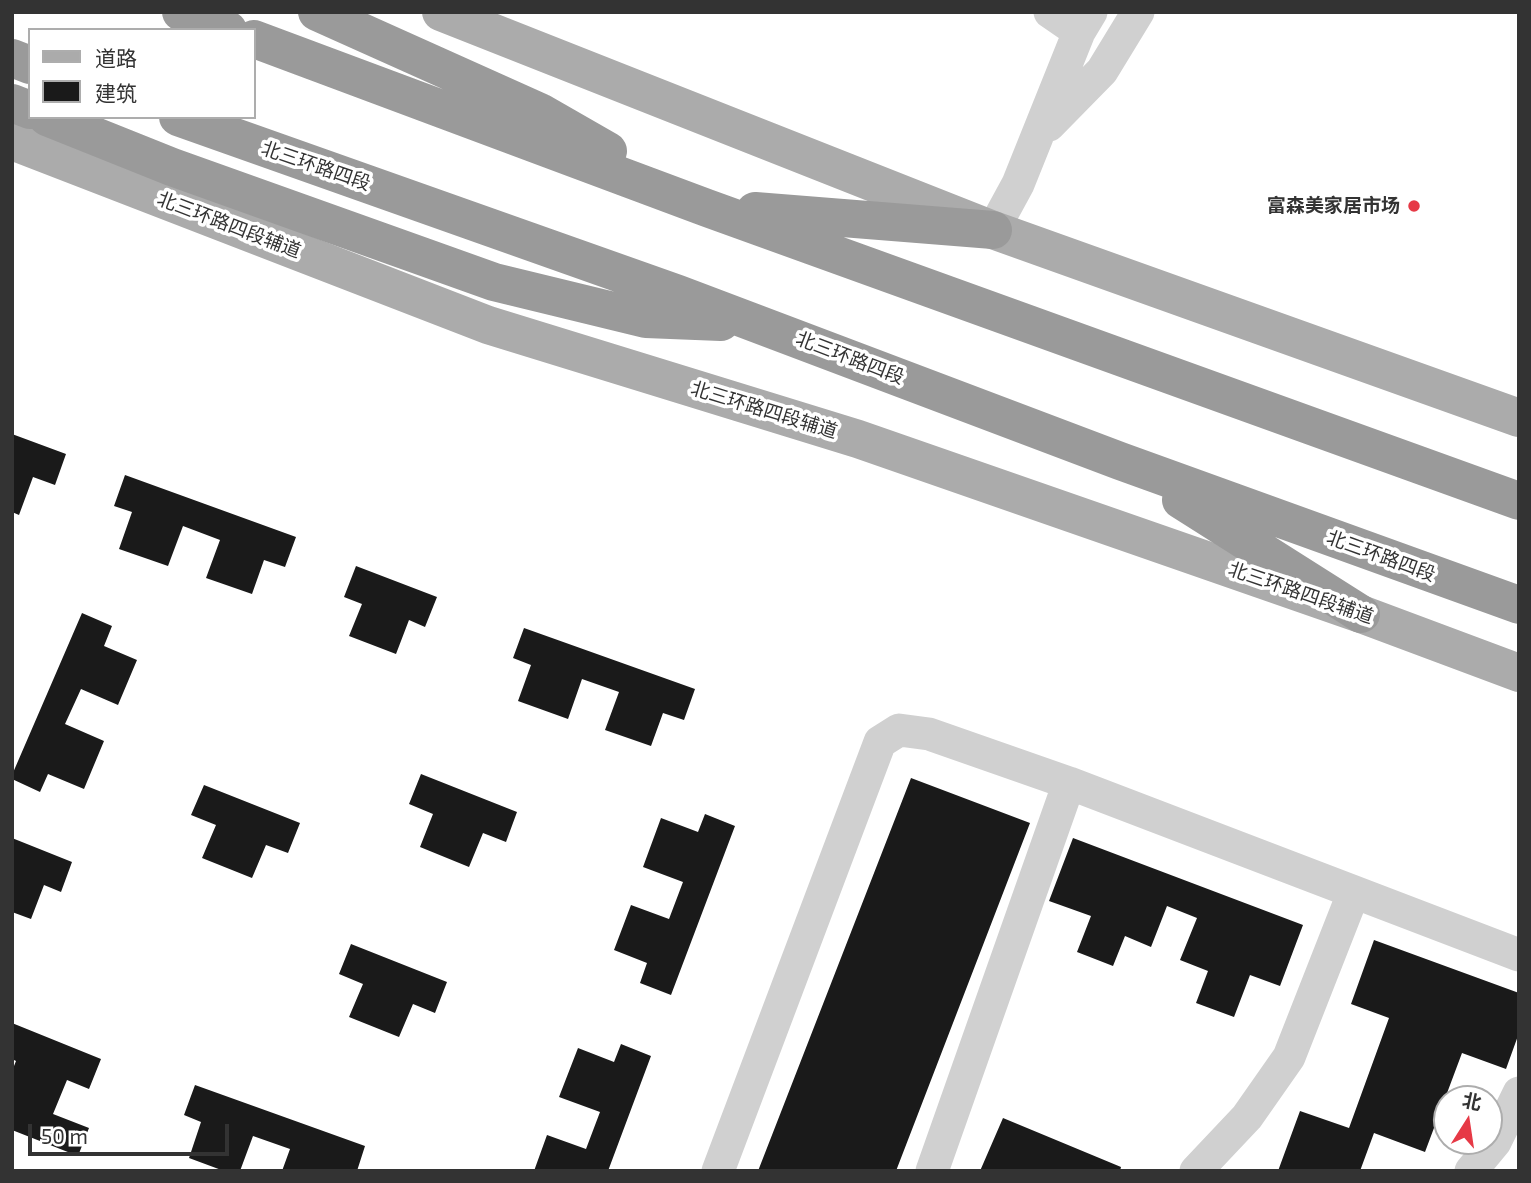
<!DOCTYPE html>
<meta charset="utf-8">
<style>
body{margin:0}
#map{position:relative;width:1531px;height:1183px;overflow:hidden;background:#fff;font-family:"Exo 2","Noto Sans SC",sans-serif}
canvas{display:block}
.frame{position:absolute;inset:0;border:14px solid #333;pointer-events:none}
.legend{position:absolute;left:28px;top:28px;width:228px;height:91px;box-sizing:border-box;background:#fff;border:2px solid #adadad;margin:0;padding:9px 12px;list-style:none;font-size:21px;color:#333}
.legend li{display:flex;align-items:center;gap:14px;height:35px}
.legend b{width:35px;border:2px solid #adadad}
.north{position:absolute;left:1433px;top:1085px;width:70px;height:70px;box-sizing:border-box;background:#fff;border:2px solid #adadad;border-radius:50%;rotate:12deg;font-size:19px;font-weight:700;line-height:28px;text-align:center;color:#333}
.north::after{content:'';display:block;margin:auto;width:24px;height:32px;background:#e63946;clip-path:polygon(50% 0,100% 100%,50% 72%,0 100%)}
.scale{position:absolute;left:28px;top:1124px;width:201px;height:32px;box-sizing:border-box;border:4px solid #333;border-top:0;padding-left:9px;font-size:21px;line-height:24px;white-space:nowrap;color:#333;-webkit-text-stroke:5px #fff;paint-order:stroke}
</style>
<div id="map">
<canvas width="1531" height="1183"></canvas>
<div class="frame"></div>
<ul class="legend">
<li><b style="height:9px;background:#ababab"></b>道路</li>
<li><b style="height:19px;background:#1a1a1a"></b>建筑</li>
</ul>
<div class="north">北</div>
<div class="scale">50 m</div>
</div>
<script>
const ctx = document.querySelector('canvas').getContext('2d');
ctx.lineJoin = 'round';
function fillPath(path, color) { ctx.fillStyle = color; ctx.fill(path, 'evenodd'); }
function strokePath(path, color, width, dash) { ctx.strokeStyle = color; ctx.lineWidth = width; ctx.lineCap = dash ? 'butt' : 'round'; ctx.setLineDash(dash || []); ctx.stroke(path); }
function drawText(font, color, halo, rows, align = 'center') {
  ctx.font = font + ' "Exo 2","Noto Sans SC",sans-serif'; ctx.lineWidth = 7; ctx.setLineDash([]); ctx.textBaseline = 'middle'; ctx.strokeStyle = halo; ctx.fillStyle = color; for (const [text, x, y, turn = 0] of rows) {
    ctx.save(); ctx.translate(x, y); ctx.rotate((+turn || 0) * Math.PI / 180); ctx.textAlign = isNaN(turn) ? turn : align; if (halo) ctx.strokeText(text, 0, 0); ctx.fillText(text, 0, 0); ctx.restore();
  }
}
const building = new Path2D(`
 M12,434L66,454L55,485L33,477L19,515L12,512Z
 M125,475L296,537L285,567L264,560L252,594L206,578L220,540L183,526L168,566L119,549L132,512L114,506Z
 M356,566L437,597L425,627L409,620L396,654L349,636L362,604L344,597Z
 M82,613L112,626L104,646L137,660L118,705L81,689L65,724L104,741L84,789L48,774L40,792L12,779V775Z
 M524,628L695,689L684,720L663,713L651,746L605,730L619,692L582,679L568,719L518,701L531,665L513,658Z
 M421,774L517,812L506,842L483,833L469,867L420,847L433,814L409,804Z
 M911,778L1030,823L896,1171H758Z
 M204,785L300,823L288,853L266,845L252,878L202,858L216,825L191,815Z
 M705,814L735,826L671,995L640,983L647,963L614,950L631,905L669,919L683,882L643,867L661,818L698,832Z
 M12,838L72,862L61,892L44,885L31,919L12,912Z
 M1073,838L1303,925L1280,986L1250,975L1234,1017L1196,1003L1208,971L1180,960L1197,918L1167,906L1151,947L1125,936L1113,966L1077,952L1091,916L1049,901Z
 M1374,940L1519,993V1033L1506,1069L1462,1053L1425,1152L1374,1133L1360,1171H1278L1300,1111L1349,1128L1389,1018L1351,1004Z
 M351,944L447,982L435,1013L413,1004L399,1037L349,1017L363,984L339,974Z
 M12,1023L101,1059L89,1089L67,1080L53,1114L89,1128L78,1156L12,1130V1071L16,1061L12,1059Z
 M621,1044L651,1056L608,1171H534L547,1135L586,1149L600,1112L559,1097L578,1048L614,1062Z
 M195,1085L365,1146L357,1171H282L290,1149L253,1136L240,1171H224L189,1158L201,1122L184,1115Z
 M1003,1118L1121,1167L1120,1171H980Z`);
const minor = new Path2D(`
 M1050,12L1079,32
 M1049,125L1102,71L1138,12
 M993,230L1018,184L1079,32L1091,12
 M718,1171L880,742L899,730L929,734L1069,783L1519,955
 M932,1171L1069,783
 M1196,1171L1247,1117L1289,1057L1353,894
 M1471,1171L1495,1142L1519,1093`);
const major = new Path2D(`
 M441,12L993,230L1519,418
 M12,141L488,325L858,439L1361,614L1519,673`);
const highway = new Path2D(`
 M181,12L228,30
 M317,12L540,112L608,151
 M254,39L707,208L1519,501
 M12,58L30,65
 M12,103L30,110
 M47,117L172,167L494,282L646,319L721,322
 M178,117L678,294L1120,461L1519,605
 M755,211L993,230
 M1181,500L1361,614`);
const markers = [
 [1414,206,7,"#e63946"]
];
const streetNames = [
 ["北三环路四段",316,166,19],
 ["北三环路四段辅道",229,225,21],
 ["北三环路四段",850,358,21],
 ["北三环路四段辅道",764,410,17],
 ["北三环路四段",1381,556,20],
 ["北三环路四段辅道",1301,593,19]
];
const poiNames = [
 ["富森美家居市场",1400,206]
];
fillPath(building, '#1a1a1a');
strokePath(minor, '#d0d0d0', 33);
strokePath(major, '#ababab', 38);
strokePath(highway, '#9a9a9a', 38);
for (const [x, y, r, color] of markers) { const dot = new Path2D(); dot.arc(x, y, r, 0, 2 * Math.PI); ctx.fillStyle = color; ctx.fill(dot); strokePath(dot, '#fff', 2.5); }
drawText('19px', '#333', '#fff', streetNames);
drawText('bold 19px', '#333', '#fff', poiNames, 'right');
</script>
